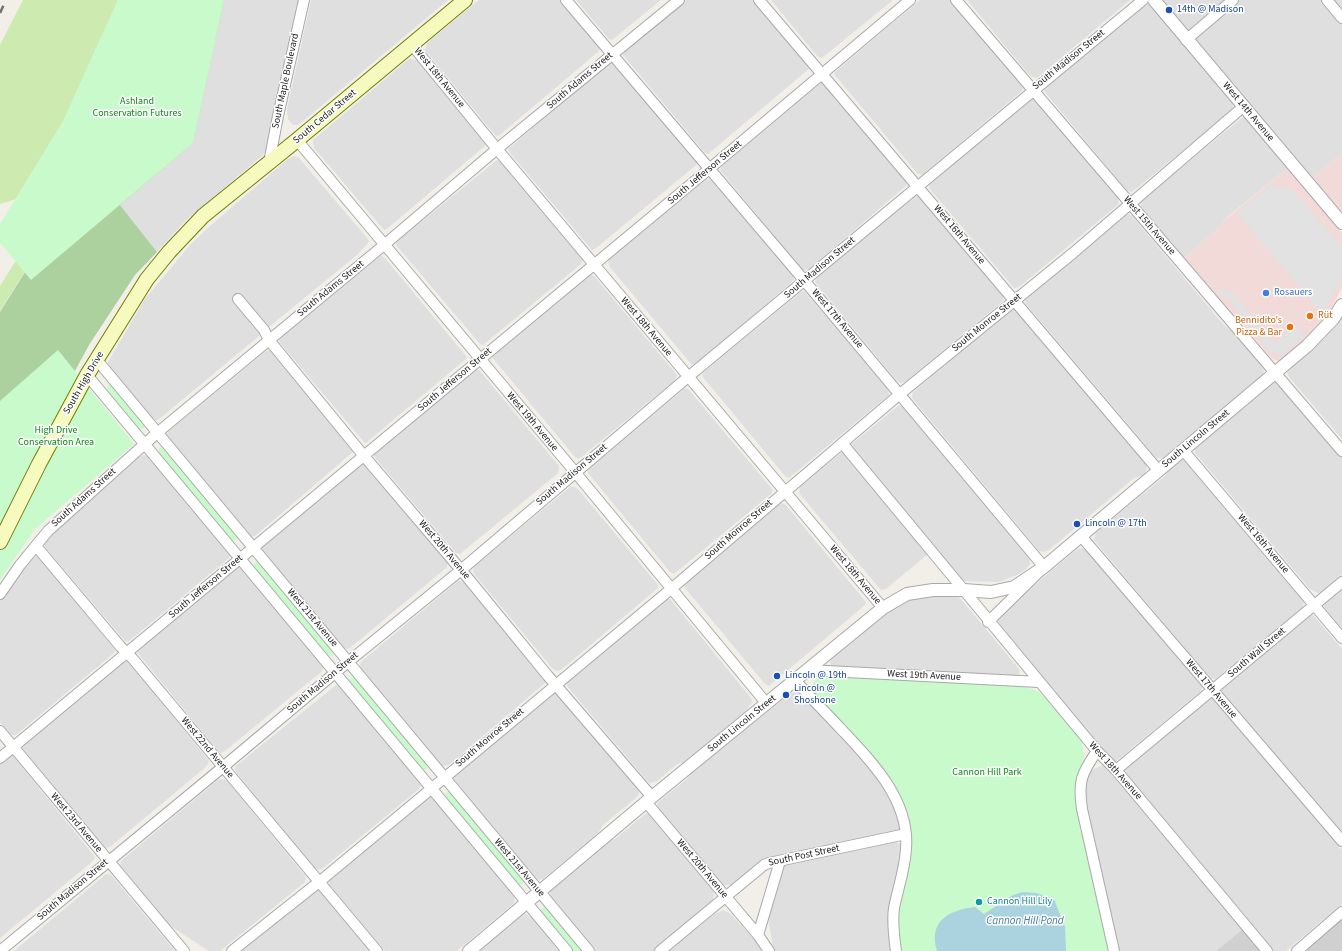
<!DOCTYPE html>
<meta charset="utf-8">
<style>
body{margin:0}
canvas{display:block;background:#f2efe9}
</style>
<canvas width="1342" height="951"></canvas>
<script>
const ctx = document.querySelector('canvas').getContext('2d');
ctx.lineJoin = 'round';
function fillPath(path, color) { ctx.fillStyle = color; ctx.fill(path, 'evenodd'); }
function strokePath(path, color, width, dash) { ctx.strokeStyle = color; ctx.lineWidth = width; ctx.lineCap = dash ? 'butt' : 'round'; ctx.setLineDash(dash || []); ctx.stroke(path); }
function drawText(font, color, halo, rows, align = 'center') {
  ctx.font = font + ' "Source Sans 3",sans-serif'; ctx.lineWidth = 3; ctx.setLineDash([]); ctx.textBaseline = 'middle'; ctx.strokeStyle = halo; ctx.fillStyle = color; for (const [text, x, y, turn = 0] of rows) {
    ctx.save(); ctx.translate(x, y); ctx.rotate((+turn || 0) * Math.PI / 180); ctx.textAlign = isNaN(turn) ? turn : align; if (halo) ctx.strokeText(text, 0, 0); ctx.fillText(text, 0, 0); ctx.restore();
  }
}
const residential = new Path2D(`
 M224,0H299L266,151L262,156L186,220L157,252L120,205L193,143Z
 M311,0H448L302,122L298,125H293L288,119L287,109Z
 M479,0H561L600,48L599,51L501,134L497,136L494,134L425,50L427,43Z
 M576,0H661L612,40L609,39Z
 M686,0H756L810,68L708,154L705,153L623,55L625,51Z
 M771,0H893L822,58L818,57Z
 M920,0H951L1023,87L1022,91L922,175L917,173L834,74L836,71Z
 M967,0H1130L1037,78L1030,76Z
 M1161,0H1342V153L1312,178Z
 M1146,4L1153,6L1232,100L1233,107L1231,111L1132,192L1127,191L1045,92L1044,88Z
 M409,59L417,60L484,141L486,145L388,228L384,230L314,148L313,140Z
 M609,63H613L615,65L697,163L695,166L595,249L592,250L510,153L508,149Z
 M822,82L907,182V185L809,269L803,270L801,268L720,170L722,166Z
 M1033,99L1036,101L1118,198L1119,204L1019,287L1014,288L930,189L929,185L1028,101Z
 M1243,117L1246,118L1289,167L1227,217L1221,226L1184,258L1141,207L1140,202Z
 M294,156L299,158L368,239L369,242L357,255L270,326L267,327L260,332L259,336L158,420H154L109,367L108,362L145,299L190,245L210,226L288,159Z
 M497,160L503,163L582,258L583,260L581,264L483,345L480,344L397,246L396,242Z
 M707,179L711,180L793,276L794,279L791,283L696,363L692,365L609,266L608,261L609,259Z
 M917,196L920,197L1003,293L1004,298L1002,302L905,382L900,383L897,381L815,282L817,277L914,197Z
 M1126,214H1129L1132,216L1223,324L1235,334L1261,365L1264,372L1261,378L1163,458H1157L1155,456L1026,304L1025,300V298Z
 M381,256L384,257L466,356L467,358L367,442L365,443L280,343L279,341L280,338L379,257Z
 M589,274L594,276L677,375L675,380L579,459L575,457L491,356Z
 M802,291L805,292L888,389L889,395L789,478L785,476L702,376L704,372Z
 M1011,309L1016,310L1146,464L1147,468L1144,475L1134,478L1049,550L1044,552L1039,551L912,398L913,392Z
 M1342,318V439L1289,377L1287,371L1290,366L1325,337L1334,328Z
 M269,350L271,351L354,451L255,536L252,537L249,535L167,437V434L168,432L266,351Z
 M475,369L479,370L559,466V470L557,474L460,554L456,553L375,458L374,454L375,452Z
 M1273,382H1276L1280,384L1342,457V574L1321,592L1318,593L1310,589L1195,453V451L1194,448Z
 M685,388L689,390L772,489V493L674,574L670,572L588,473L589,469Z
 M899,405L903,407L1029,556L1030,564L1026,569L1017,575L999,582L961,581L933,550L886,589L881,590L799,493L800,487Z
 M144,455L148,456L230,555L229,558L129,641H125L45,547L44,543L57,525L139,457Z
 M1181,459L1188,462L1302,599L1304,602L1302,608L1215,679L1210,678L1094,540L1096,532L1165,476L1171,465Z
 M361,463H364L447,561L448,564L446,568L350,648L346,649L342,647L262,551L261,548Z
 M570,487H574L577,488L658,585V588L561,670L557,671L553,669L474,574L473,570L474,567Z
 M779,503L785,504L866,602L865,605L769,686L765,684L685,588L683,583Z
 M1081,548L1088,551L1202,687L1201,691L1115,762L1111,761L999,626L998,621L1001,613L1077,549Z
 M37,556L40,558L115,650L114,653L16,735H13L10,734L0,722V600L29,560L34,557Z
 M240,567L323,665V668L321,672L225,751L221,753L218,751L137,652V649L236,568Z
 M459,580L465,583L546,680V682L449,765L443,766L439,763L361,669L360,664L362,661Z
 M1342,588V628L1325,608L1324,605L1327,601Z
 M923,595L957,597L960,598L1020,670L1019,675L1016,676L835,669L831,666L830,661L831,659L895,604Z
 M667,598L670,599L751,698L752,702L745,712L684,762L677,764L657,781L650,783L648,782L567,686V683Z
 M1310,614L1313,615L1342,649V834L1221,690V688Z
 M124,661L130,663L209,761L207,766L110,847L106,848L103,846L23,749L22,746Z
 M336,685L341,687L420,783L421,786L419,789L323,868L318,870L313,867L236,772L235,768L237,765Z
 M796,692L801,693L862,758L882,783L892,802L901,822L900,829L897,833L767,858L762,860L735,883L731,885H722L658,808L657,803L688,778L691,772L743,729L757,720L791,693Z
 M553,693L558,694L638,789L639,793L637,797L603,825L598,833L543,879L538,880L534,877L454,780L455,775Z
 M1210,697L1214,699L1342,850V904L1286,951H1273L1122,772V770Z
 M10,756H13L95,857L93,861L0,938V763Z
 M1103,765L1111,771L1244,928L1216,951H1119L1084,799V785L1089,773L1094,769Z
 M219,779L226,780L306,877L305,882L220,951H209L169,925L120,865L121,861Z
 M429,796L433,797L514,895V903L457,951H385L329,884V879Z
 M648,813L650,814L712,888L714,892L713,899L710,904L653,951H595L551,897L550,890L608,841L615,839L644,815Z
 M896,842L902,845L891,951H774L768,919L784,865Z
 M106,874L111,875L175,951H14Z
 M316,890L319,891L369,951H240Z
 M723,910L731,914L764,951H669L715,914Z
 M524,913L531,917L559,951H476L521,915Z`);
const commercial = new Path2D(`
 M1342,153V215L1312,178Z
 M1289,167L1342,233V288L1325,320L1320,327L1280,361H1277L1271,358L1240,321L1232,315L1184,258L1221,226L1227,218Z`);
const religious = new Path2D(`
 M1342,919V951H1304Z
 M1244,928L1263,951H1216Z`);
const grass = new Path2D(`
 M23,0H124L175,31L0,311V286L81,156L80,90L40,188L26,196L0,204V45Z`);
const forest = new Path2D(`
 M176,0H224L193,143L120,205L157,252L135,275L89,345L30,454L0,468V312L63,211Z`);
const park = new Path2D(`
 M117,0H224L193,143L31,280L0,243V224L63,121L116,4Z
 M58,350L134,444L35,529L0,580V401Z
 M109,385H112L145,425L143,429L138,428L107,390V387Z
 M163,447L237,535L238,538L234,541L230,540L159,453V448Z
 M257,562L261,564L333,651L332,656L326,655L255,568L253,565Z
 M820,675L971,682L1023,686L1037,691L1045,697L1080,738L1082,743L1084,756L1083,766L1076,786L1077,809L1111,951H900C899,938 896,924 898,911C900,895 906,879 910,863C916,839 908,813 897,791L815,698C811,688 811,682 820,675Z
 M355,677L428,765L427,770H422L350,683L349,679Z
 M448,792L452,793L522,879L523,883L522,885L517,886L445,798V794Z
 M543,907L546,908L582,951H572L540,911Z`);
const parking = new Path2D(`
 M1271,185L1292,189L1342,247V278L1322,314L1237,213Z
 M1223,289L1233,293L1273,341L1276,342L1296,325L1305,336L1281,356L1267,350L1264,346L1260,337L1228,299L1223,297L1218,291Z`);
const water = new Path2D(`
 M1023,892L1036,893L1054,899L1065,927L1066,951H937C928,921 949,910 975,907L984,914L1013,895Z`);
const minor = new Path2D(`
 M566,0L798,273L1044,567L988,622
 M759,0L1159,471
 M956,0L1342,451
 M1327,0L1342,18
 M1186,40L1233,0
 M412,45L497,149L883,608
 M297,140L575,472L767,704
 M269,163L278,116L304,0
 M238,299L264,330L269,340L364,456L467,577L548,676L652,797
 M97,360L589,951
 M87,375L567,951
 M842,443L1097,751L1116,770L1267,951
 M1183,450L1342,638
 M1081,536L1342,841
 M36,546L120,646L133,659L377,951
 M0,594L20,565L48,531L157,433L384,245L497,149L679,0
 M808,670L1039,682
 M795,680C810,697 826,713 841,729C872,762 910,800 906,849C905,869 898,888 894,908C892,922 894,937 896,951
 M0,731L184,951
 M1097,751C1081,774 1078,782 1082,809L1114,951
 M0,758L702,175L910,0
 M1116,770L1342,582
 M646,802L758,935
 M0,951L223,767L348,662L461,570L688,377L1143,0
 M232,951L319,882L425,794L671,589L900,394L1073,253L1243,107
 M660,951L764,865L769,863L906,834
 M769,951L758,935L780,861
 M1297,951L1342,912`);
const tertiary = new Path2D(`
 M1154,0L1342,223
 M469,951L652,797L883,608L907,594L933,590H964L991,592L1014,587L1044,567L1307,346L1333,319L1342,305`);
const secondary = new Path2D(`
 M0,542L39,464L87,375L147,279L169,252L203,216L297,140L465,0`);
const rail = new Path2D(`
 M0,13L6,0`);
const markers = [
 [1169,10,4,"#1a4fb4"],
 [1266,293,4,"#3f7fe0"],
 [1310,316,4,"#e8710a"],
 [1290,327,4,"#e8710a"],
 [1077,524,4,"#1a4fb4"],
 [777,676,4,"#1a4fb4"],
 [786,695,4,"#1a4fb4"],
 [979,902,4,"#0f9aa8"]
];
const transitNames = [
 ["14th @ Madison",1177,10],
 ["Lincoln @ 17th",1085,524],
 ["Lincoln @ 19th",785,676],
 ["Lincoln @",794,689],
 ["Shoshone",794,701]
];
const streetNames = [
 ["South Madison Street",1069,60,-39],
 ["West 18th Avenue",439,78,51],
 ["South Maple Boulevard",286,81,-78],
 ["South Adams Street",580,81,-40],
 ["West 14th Avenue",1248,112,50],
 ["South Cedar Street",325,117,-40],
 ["South Jefferson Street",705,173,-40],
 ["West 15th Avenue",1149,226,49],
 ["West 16th Avenue",959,235,50],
 ["South Madison Street",820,268,-40],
 ["South Adams Street",331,289,-39],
 ["West 17th Avenue",837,319,50],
 ["South Monroe Street",987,323,-39],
 ["West 18th Avenue",646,327,50],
 ["South Jefferson Street",455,380,-40],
 ["South High Drive",84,383,-60],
 ["West 19th Avenue",532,422,50],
 ["South Lincoln Street",1196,439,-40],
 ["South Madison Street",572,475,-40],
 ["South Adams Street",84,498,-42],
 ["South Monroe Street",739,530,-41],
 ["West 16th Avenue",1263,544,50],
 ["West 20th Avenue",444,550,50],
 ["West 18th Avenue",855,575,50],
 ["South Jefferson Street",206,587,-40],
 ["West 21st Avenue",312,618,50],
 ["South Wall Street",1257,653,-40],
 ["West 19th Avenue",924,676,3],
 ["South Madison Street",323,683,-40],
 ["West 17th Avenue",1211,689,50],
 ["South Lincoln Street",742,724,-39],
 ["South Monroe Street",490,738,-40],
 ["West 22nd Avenue",207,748,50],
 ["West 18th Avenue",1115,771,48],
 ["West 23rd Avenue",76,823,50],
 ["South Post Street",804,856,-12],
 ["West 21st Avenue",519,868,50],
 ["West 20th Avenue",702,869,50],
 ["South Madison Street",73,890,-40]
];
const parkNames = [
 ["Ashland",137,102],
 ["Conservation Futures",137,114],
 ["High Drive",56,431],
 ["Conservation Area",56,443],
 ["Cannon Hill Park",987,773]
];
const shopNames = [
 ["Rosauers",1274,293]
];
const foodNames = [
 ["Rüt",1318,316],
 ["Bennidito's",1282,321,"right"],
 ["Pizza & Bar",1282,333,"right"]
];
const cultureNames = [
 ["Cannon Hill Lily",987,902]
];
const waterNames = [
 ["Cannon Hill Pond",1025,922]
];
fillPath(residential, '#e0dfdf');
fillPath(commercial, '#f2dad9');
fillPath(religious, '#d0d0d0');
fillPath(grass, '#cdebb0');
fillPath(forest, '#add19e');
fillPath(park, '#c8facc');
fillPath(parking, '#e2e2e2');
fillPath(water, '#aad3df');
strokePath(minor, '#a9a9a9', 12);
strokePath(tertiary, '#a9a9a9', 14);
strokePath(secondary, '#707d05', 16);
strokePath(minor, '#fff', 10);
strokePath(tertiary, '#fff', 12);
strokePath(secondary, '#f7fabf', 14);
strokePath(rail, '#707070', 2.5, [8, 8]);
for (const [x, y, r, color] of markers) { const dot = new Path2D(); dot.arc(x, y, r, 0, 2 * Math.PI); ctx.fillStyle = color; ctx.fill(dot); strokePath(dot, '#fff', 1.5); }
drawText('10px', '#164399', '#fff', transitNames, 'left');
drawText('10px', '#222', '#fff', streetNames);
drawText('10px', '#0c8416', '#fff', parkNames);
drawText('10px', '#366cbe', '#fff', shopNames, 'left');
drawText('10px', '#c56008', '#fff', foodNames, 'left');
drawText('10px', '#0d838f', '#fff', cultureNames, 'left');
drawText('italic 11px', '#4a7aab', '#fff', waterNames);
</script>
